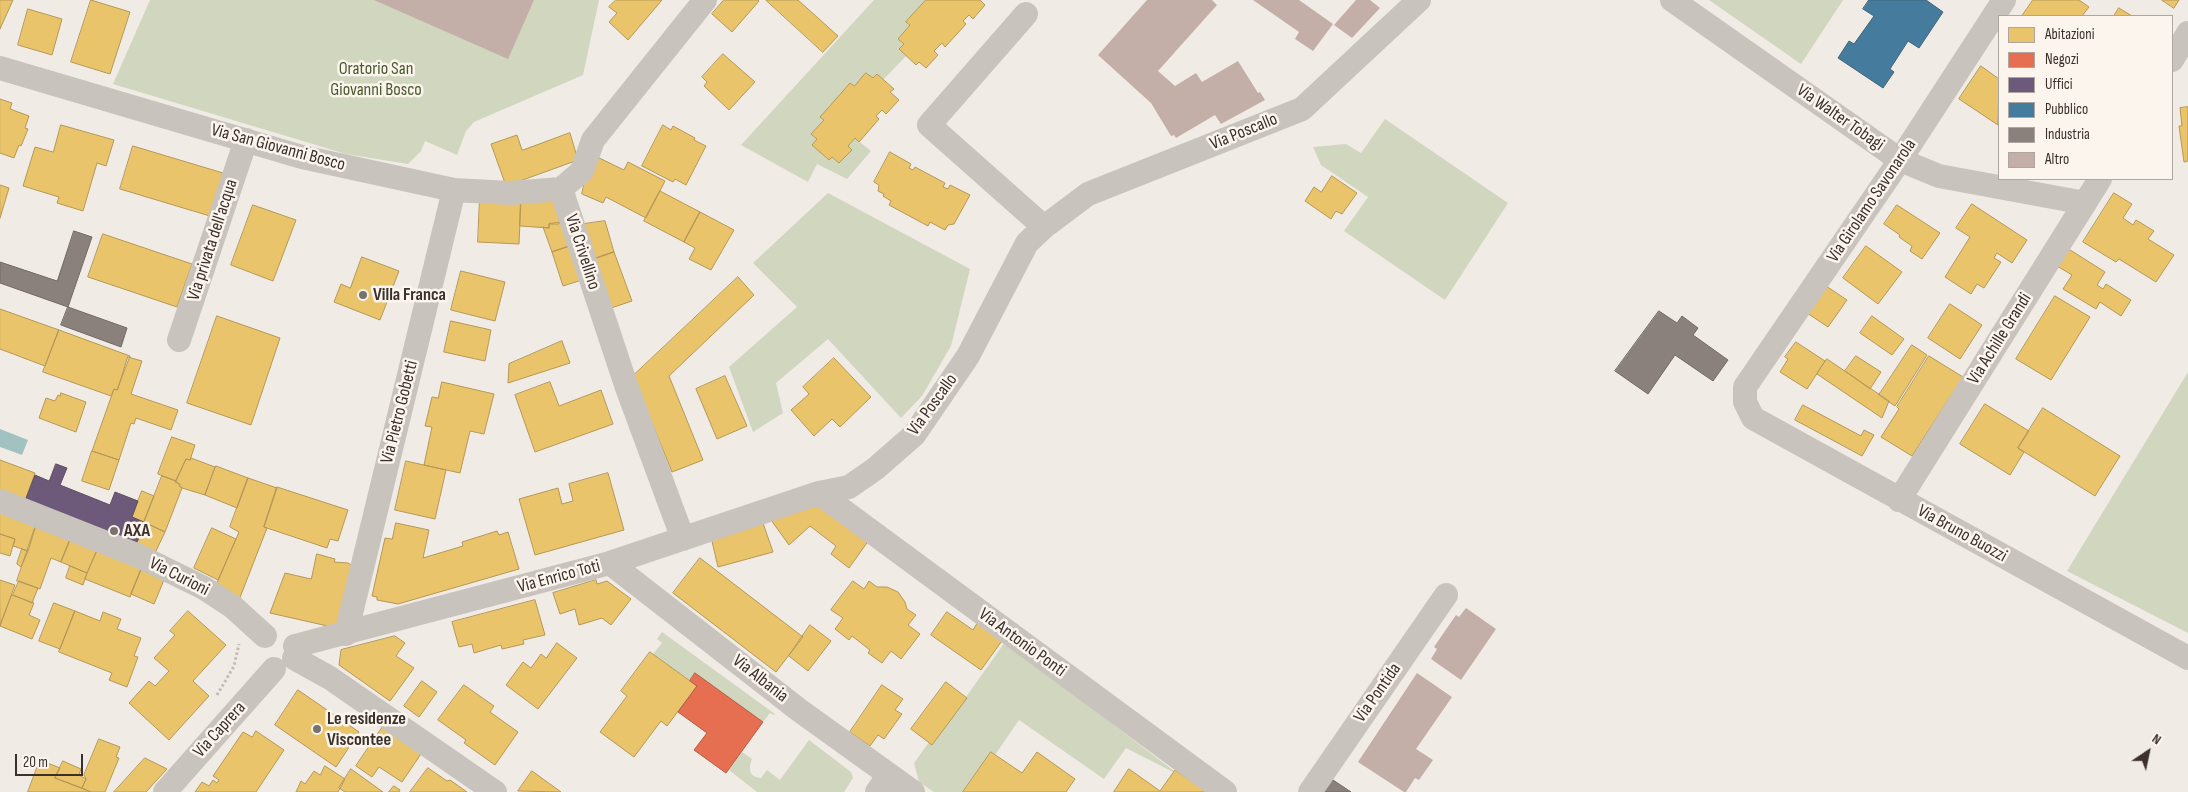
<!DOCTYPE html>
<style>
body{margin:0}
#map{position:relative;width:2188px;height:792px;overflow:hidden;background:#f0ebe5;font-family:"Sofia Sans Condensed",sans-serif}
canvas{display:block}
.legend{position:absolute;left:1998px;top:15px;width:175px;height:165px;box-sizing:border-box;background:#fbf5ee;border:1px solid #aea6a0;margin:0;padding:6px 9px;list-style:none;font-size:15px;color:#3b302b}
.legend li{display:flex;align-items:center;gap:10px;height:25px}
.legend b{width:25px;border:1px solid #aea6a0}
.north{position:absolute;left:2123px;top:727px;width:50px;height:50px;-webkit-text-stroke:4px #fbf5ee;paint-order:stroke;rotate:34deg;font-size:14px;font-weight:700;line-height:20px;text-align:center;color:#3b302b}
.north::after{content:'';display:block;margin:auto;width:18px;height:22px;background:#3b302b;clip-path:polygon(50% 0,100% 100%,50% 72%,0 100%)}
.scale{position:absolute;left:15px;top:754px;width:68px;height:22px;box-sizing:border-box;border:2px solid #3b302b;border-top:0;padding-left:6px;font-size:15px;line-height:18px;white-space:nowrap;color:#3b302b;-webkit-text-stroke:4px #fbf5ee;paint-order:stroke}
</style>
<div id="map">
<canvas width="2188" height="792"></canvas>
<ul class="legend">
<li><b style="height:14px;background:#e9c46a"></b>Abitazioni</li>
<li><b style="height:14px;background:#e76f51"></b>Negozi</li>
<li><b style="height:14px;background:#6d597a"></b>Uffici</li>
<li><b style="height:14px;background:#457b9d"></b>Pubblico</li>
<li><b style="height:14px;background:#8a817c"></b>Industria</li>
<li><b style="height:14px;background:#c3afa7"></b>Altro</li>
</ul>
<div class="north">N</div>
<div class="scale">20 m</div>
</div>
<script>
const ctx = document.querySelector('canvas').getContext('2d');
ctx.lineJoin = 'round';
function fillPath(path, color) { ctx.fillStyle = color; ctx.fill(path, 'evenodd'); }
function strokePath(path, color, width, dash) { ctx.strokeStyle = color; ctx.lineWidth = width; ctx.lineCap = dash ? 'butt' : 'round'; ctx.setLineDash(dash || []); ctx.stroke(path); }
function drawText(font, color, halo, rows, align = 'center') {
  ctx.font = font + ' "Sofia Sans Condensed",sans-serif'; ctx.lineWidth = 5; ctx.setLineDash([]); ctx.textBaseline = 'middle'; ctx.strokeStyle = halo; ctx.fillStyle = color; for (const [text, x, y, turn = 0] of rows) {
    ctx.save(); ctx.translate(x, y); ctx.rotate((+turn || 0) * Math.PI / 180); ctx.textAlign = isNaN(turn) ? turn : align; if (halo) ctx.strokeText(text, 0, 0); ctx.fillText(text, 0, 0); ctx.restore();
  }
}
const green = new Path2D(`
 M150,0H599L583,75L474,122L466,131L457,155L425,141L421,151L408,164L346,154L113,84Z
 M874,0H926L907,22L910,25L898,39L904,44L899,50L906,56L883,80L877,74L873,78L866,73L854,86L850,83L820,117L824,120L812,134L817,139L812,145L829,160L832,157L839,163L852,150L848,146L855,138L871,151L847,179L817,164L808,182L741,145Z
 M1709,0H1843L1801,64Z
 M1385,119L1508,203L1445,300L1344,231L1368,197L1321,165L1313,147L1346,144L1361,153Z
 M828,193L970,269L951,346L922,396L901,418L828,339L776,383L783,413L753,432L729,367L797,307L753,263Z
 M2188,372V633L2067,571Z
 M662,632L775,714L774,715L770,713L763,722L696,674L690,681L653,654L662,643L657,639Z
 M1005,642L1174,771L1173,772L1126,748L1104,779L1019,720L995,755L991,752L963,792H934L919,782L914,763L929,742L932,745Z
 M809,740L851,772L853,778L844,792H757L729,770L742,752L752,759C748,769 749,777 761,778L767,770L780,780Z`);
const water = new Path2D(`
 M0,429L28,440L22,455L0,447Z`);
const homes = new Path2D(`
 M0,0H13L0,29Z
 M91,0L130,12L110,74L71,62Z
 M616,0H662L628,40L609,22L617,13L609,7Z
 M724,0H758L759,1L732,32L712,14Z
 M766,0H798L838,36L823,52Z
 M926,0H980L985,5L973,19L969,15L963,21L966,24L945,47L942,43L934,51L938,55L926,68L919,62L916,65L899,49L904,44L898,39L910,25L906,22Z
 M2033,0H2079L2089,7L2082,16H2022Z
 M2162,0H2179L2174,8Z
 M2119,8L2132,16H2114Z
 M28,9L62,19L52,55L18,45Z
 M723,54L755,82L729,110L704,86L707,82L702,77Z
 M1981,66L1999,79L1998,125L1959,99Z
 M866,73L873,78L877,74L894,89L890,92L899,100L886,114L882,110L876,116L879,119L859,142L855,138L848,146L852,150L839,163L832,157L829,160L812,145L817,139L811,134L824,120L820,117L850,83L854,86Z
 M0,99L12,103L10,109L29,116L25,128L28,129L21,146L19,145L14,158L0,153Z
 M2188,107V161L2184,162L2179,126H2182L2180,108Z
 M61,125L114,140L106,166L97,163L83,211L57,203L59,197L23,186L35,147L53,152Z
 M663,125L671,130L673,126L695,138L694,140L706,146L686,185L675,179L673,182L642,166Z
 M570,133L578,160L506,186L491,144L517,135L522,150Z
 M133,146L223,173L210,216L120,189Z
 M890,152L911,164L909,168L913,170L915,167L945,183L943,187L948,189L950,185L970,195L954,224L948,225L945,230L930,222L928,226L889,205L891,201L883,196L884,194L878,191L879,185L874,182Z
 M591,154L624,170L628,162L665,181L646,218L606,197L603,203L582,194Z
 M1332,176L1357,193L1342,214L1336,211L1331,219L1305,201L1314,187L1321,192Z
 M0,185L9,188L0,218Z
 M660,191L700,212L684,242L644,221Z
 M2114,193L2132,204L2123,218L2133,225L2136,220L2154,231L2148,239L2174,255L2156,282L2119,259L2116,262L2083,242Z
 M480,197L521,199L519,244L478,242Z
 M521,199L561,201L559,224H549V228L520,226Z
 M1972,204L2027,240L2012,263L1997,253L1994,258L2001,262L1984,288L1977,284L1971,294L1945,277L1970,237L1956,228Z
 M253,205L296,220L273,281L231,265Z
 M1897,205L1940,233L1922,259L1910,251L1912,246L1899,237L1900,235L1884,224Z
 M700,212L734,230L711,270L689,259L695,248L684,242Z
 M605,221L614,252L588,261L577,225Z
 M566,222L573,245L552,252L543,227L549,228V224Z
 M103,234L192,264L177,307L88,277Z
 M573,245L585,279L563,286L552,252Z
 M1866,246L1902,272L1878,304L1843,278Z
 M2067,248L2105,272L2097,285L2103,289L2106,284L2131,300L2121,316L2100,302L2096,309L2063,289L2072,275L2057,266Z
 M614,252L632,301L605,310L588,261Z
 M362,257L399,271L380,320L334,302L341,284L350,288Z
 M461,271L505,282L495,321L451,310Z
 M738,277L754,295L669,376L703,460L672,472L633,376Z
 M1826,286L1847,300L1828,327L1807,313Z
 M2055,296L2090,317L2051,380L2016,359Z
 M1950,304L1982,325L1960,359L1928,338Z
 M0,309L59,330L45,366L0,349Z
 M217,316L280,338L251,425L187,403Z
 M1872,316L1904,339L1892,355L1860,333Z
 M451,321L491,330L485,361L444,352Z
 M59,330L130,356L117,390L114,389L111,396L43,372Z
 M562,341L570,363L508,383L509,364Z
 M1796,342L1825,361L1807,389L1780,372L1788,359L1785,357Z
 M1912,345L1927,355L1895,406L1879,395Z
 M1856,356L1881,372L1870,389L1845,371Z
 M1929,356L1963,377L1912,456L1881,437L1899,409L1897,407Z
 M128,357L142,361L131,394L178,410L171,430L136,418L134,424L131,423L119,460L92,451L114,389L117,390Z
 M834,358L871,397L840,427L832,419L814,436L791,410L809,394L803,387Z
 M1827,359L1889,401L1882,418L1817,374Z
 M725,376L747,426L717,439L696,389Z
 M442,382L494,394L484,434L470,431L460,473L424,465L432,427L425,426L432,397L438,398Z
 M550,382L559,406L601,390L613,424L535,452L515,395Z
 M61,393L86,402L76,432L39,418L46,398L55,401L58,395L60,396Z
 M1985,404L2029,431L2018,448L2024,452L2010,475L1960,444Z
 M1803,405L1861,436L1864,430L1874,435L1862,456L1795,420Z
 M2043,408L2120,456L2095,496L2018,448Z
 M172,437L195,445L190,460L186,459L176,481L158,474Z
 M92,451L119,460L109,490L82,481Z
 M191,458L215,467L205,495L182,488L179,486L180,484L175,482L186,459L190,460Z
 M0,460L35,473L25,501L0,492Z
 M406,461L446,470L435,519L395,510Z
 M216,466L248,478L237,508L205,495Z
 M608,473L624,530L535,555L519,499L558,488L562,504L573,501L569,484Z
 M162,476L176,481L182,488L165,532L144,522Z
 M248,478L277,488L264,527L267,528L239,600L217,583L239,532L230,527Z
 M277,487L348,510L338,541L330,539L327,548L264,527Z
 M142,491L154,496L144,522L132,517Z
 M813,499L869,540L849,568L831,554L836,546L810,526L789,545L771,520Z
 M0,507L38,519L28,551L13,546L15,539L0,534Z
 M38,519L72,535L61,562L51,558L40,589L17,581Z
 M146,523L165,532L155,553L136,544Z
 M396,523L429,530L423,558L463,546L462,542L497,531L499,535L508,532L519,569L398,604L377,600V597L372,596L385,538L392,539Z
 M763,523L773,552L718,567L711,537Z
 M212,528L236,539L218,580L194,568Z
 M0,534L15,539L10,556L0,553Z
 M72,535L99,546L87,573L61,562Z
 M99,546L143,565L130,597L85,579Z
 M22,549L28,551L21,567L17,564Z
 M317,554L335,559L334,562L348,563L353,566L340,625L332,627L270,613L285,573L311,579Z
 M700,558L803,637L776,672L673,593Z
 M143,565L166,575L154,604L131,594Z
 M70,566L87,573L83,585L66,578Z
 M0,580L15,585L0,626Z
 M596,580L597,584L607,581L631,599L611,625L602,618L579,625L575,609L560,614L553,593Z
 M19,581L38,588L32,603L13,595Z
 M853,581L864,589L869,581L877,587H887L898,592L905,602L907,609L916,615L908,625L920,634L901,659L891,651L882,663L868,653L870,650L852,636L849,640L835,629L843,618L831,610Z
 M12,595L34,603L29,615L40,620L32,639L0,626Z
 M535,600L545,635L523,640L524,644L502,649L501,645L474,653L472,644L459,647L452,622Z
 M54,603L75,611L60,649L39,641Z
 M75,611L100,621L103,612L121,619L117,629L141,638L134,656L138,657L127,687L109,680L112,673L59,652Z
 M188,611L226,645L193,681L209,696L169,740L129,703L149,681L155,686L169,671L154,658L175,635L170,631Z
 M947,612L973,630L979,620L1004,638L981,670L931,635Z
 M810,625L831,641L808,671L789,656Z
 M395,636L405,643L396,656L414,668L390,701L339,665L341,650Z
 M557,643L577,658L538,709L506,685L523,662L531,668L541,654L546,658Z
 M650,652L697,686L667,726L661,721L634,757L600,732L627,696L621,691Z
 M422,681L437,692L419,717L404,706Z
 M946,682L967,698L932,745L911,729Z
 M464,685L494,706L490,712L518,732L495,765L464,743L466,740L438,720Z
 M882,685L903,699L895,710L902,714L884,739L878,735L870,746L850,732Z
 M298,690L359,732L336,767L275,725Z
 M384,725L423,751L402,782L379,767L372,777L356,766Z
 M256,731L284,750L256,792H195L202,782L209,786L213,780L217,783L219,780L213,776L243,732L252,737Z
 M99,739L120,747L116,757L119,758L105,792H91L82,788L86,779L84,775Z
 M991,752L1022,773L1037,752L1075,779L1066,792H963Z
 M145,758L167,769L146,792H114Z
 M40,760L60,768L55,778L91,792H28Z
 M63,761L81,769L79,775L86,779L82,788L55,778Z
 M325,766L345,779L338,792H296L301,781L305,784L314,771L320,775Z
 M428,768L447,781L450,780L467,792H410Z
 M351,769L383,792H345L339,788Z
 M1129,769L1160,791L1175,770L1207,792H1114Z
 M532,771L561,792L518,791Z
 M394,786L400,790L399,792H389Z`);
const shops = new Path2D(`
 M695,673L763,722L726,773L694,750L707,733L678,712L697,686L690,681Z`);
const offices = new Path2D(`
 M56,464L67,468L60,485L110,505L115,492L138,501L132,517L146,523L136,544L25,501L35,475L49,481Z`);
const public = new Path2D(`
 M1869,0H1926L1943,12L1919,48L1908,41L1890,69L1894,72L1883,88L1838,58L1849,41L1854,44L1874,16L1863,9Z`);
const industry = new Path2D(`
 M74,231L92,237L68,307L0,283V262L57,281Z
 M68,307L127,328L121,347L61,325Z
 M1659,311L1677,323L1682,316L1698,328L1693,335L1728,360L1713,381L1675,355L1648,394L1615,371Z
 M1330,778L1351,792H1320Z`);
const building = new Path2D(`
 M374,0H534L508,59Z
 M1147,0H1212L1217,5L1158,71L1175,86L1196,73L1202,82L1238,61L1258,93L1260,92L1265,100L1221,124L1215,115L1176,138L1174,135L1171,136L1151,103L1098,55Z
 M1253,0H1299L1333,24L1313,51L1295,39L1299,32Z
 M1356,0H1370L1380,8L1352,38L1334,25Z
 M1466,608L1496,629L1461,680L1431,659L1437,649L1434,647L1456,615L1459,617Z
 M1417,673L1452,697L1416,749L1433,760L1419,780L1415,778L1406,792H1404L1358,762Z`);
const path = new Path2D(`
 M217,695L234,666L239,644`);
const minor = new Path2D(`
 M1672,0L1900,160L1939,176L2085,203
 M2004,0L1900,160L1745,387V402L1753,418L2188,658
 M1026,14L929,125L1044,227
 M2172,60L2188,33
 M0,68L302,157L454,190L510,193L561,189
 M179,340L246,140
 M819,493L1225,792
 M1899,500L2100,179
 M0,501L139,556L204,588L233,607L265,636
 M683,539L626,385L561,189L582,171L593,140L705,0
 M610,563L799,710L913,792
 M346,634L454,190
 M295,646L610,563L819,493L849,487L875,469L914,435L968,356L1027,243L1044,227L1088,194L1302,109L1419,0
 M294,658L330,678L495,792
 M165,792L274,669
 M877,792L889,775
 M1310,792L1446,595`);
const markers = [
 [363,295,5,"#7a716c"],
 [114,531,5,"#7a716c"],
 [317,729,5,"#7a716c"]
];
const parkNames = [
 ["Oratorio San",376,69],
 ["Giovanni Bosco",376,90]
];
const streetNames = [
 ["Via Walter Tobagi",1840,118,35],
 ["Via Poscallo",1244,132,-22],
 ["Via San Giovanni Bosco",278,148,15],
 ["Via Girolamo Savonarola",1872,201,-56],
 ["Via privata dell'acqua",213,240,-72],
 ["Via Crivellino",582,252,72],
 ["Via Achille Grandi",2000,339,-58],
 ["Via Poscallo",933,405,-54],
 ["Via Pietro Gobetti",400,412,-76],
 ["Via Bruno Buozzi",1962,534,29],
 ["Via Curioni",179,577,27],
 ["Via Enrico Toti",559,577,-15],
 ["Via Antonio Ponti",1022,643,36],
 ["Via Albania",760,679,38],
 ["Via Pontida",1378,693,-55],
 ["Via Caprera",220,730,-48]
];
const poiNames = [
 ["Villa Franca",373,295],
 ["AXA",124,531],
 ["Le residenze",327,719],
 ["Viscontee",327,740]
];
fillPath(green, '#d1d6bf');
fillPath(water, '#a1c2c1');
fillPath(homes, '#e9c46a');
strokePath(homes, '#b59857', 1);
fillPath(shops, '#e76f51');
strokePath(shops, '#b35c46', 1);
fillPath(offices, '#6d597a');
strokePath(offices, '#5e4d62', 1);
fillPath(public, '#457b9d');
strokePath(public, '#42647b', 1);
fillPath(industry, '#8a817c');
strokePath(industry, '#726964', 1);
fillPath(building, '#c3afa7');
strokePath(path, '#c2bbb6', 3, [2.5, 2.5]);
strokePath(minor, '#c9c3be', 24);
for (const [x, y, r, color] of markers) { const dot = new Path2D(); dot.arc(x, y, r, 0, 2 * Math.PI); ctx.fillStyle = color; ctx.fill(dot); strokePath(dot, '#fbf5ee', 2); }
drawText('18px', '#4a5a2e', '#fbf5ee', parkNames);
drawText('18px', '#3b302b', '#fbf5ee', streetNames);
drawText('bold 18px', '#3b302b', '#fbf5ee', poiNames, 'left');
</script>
